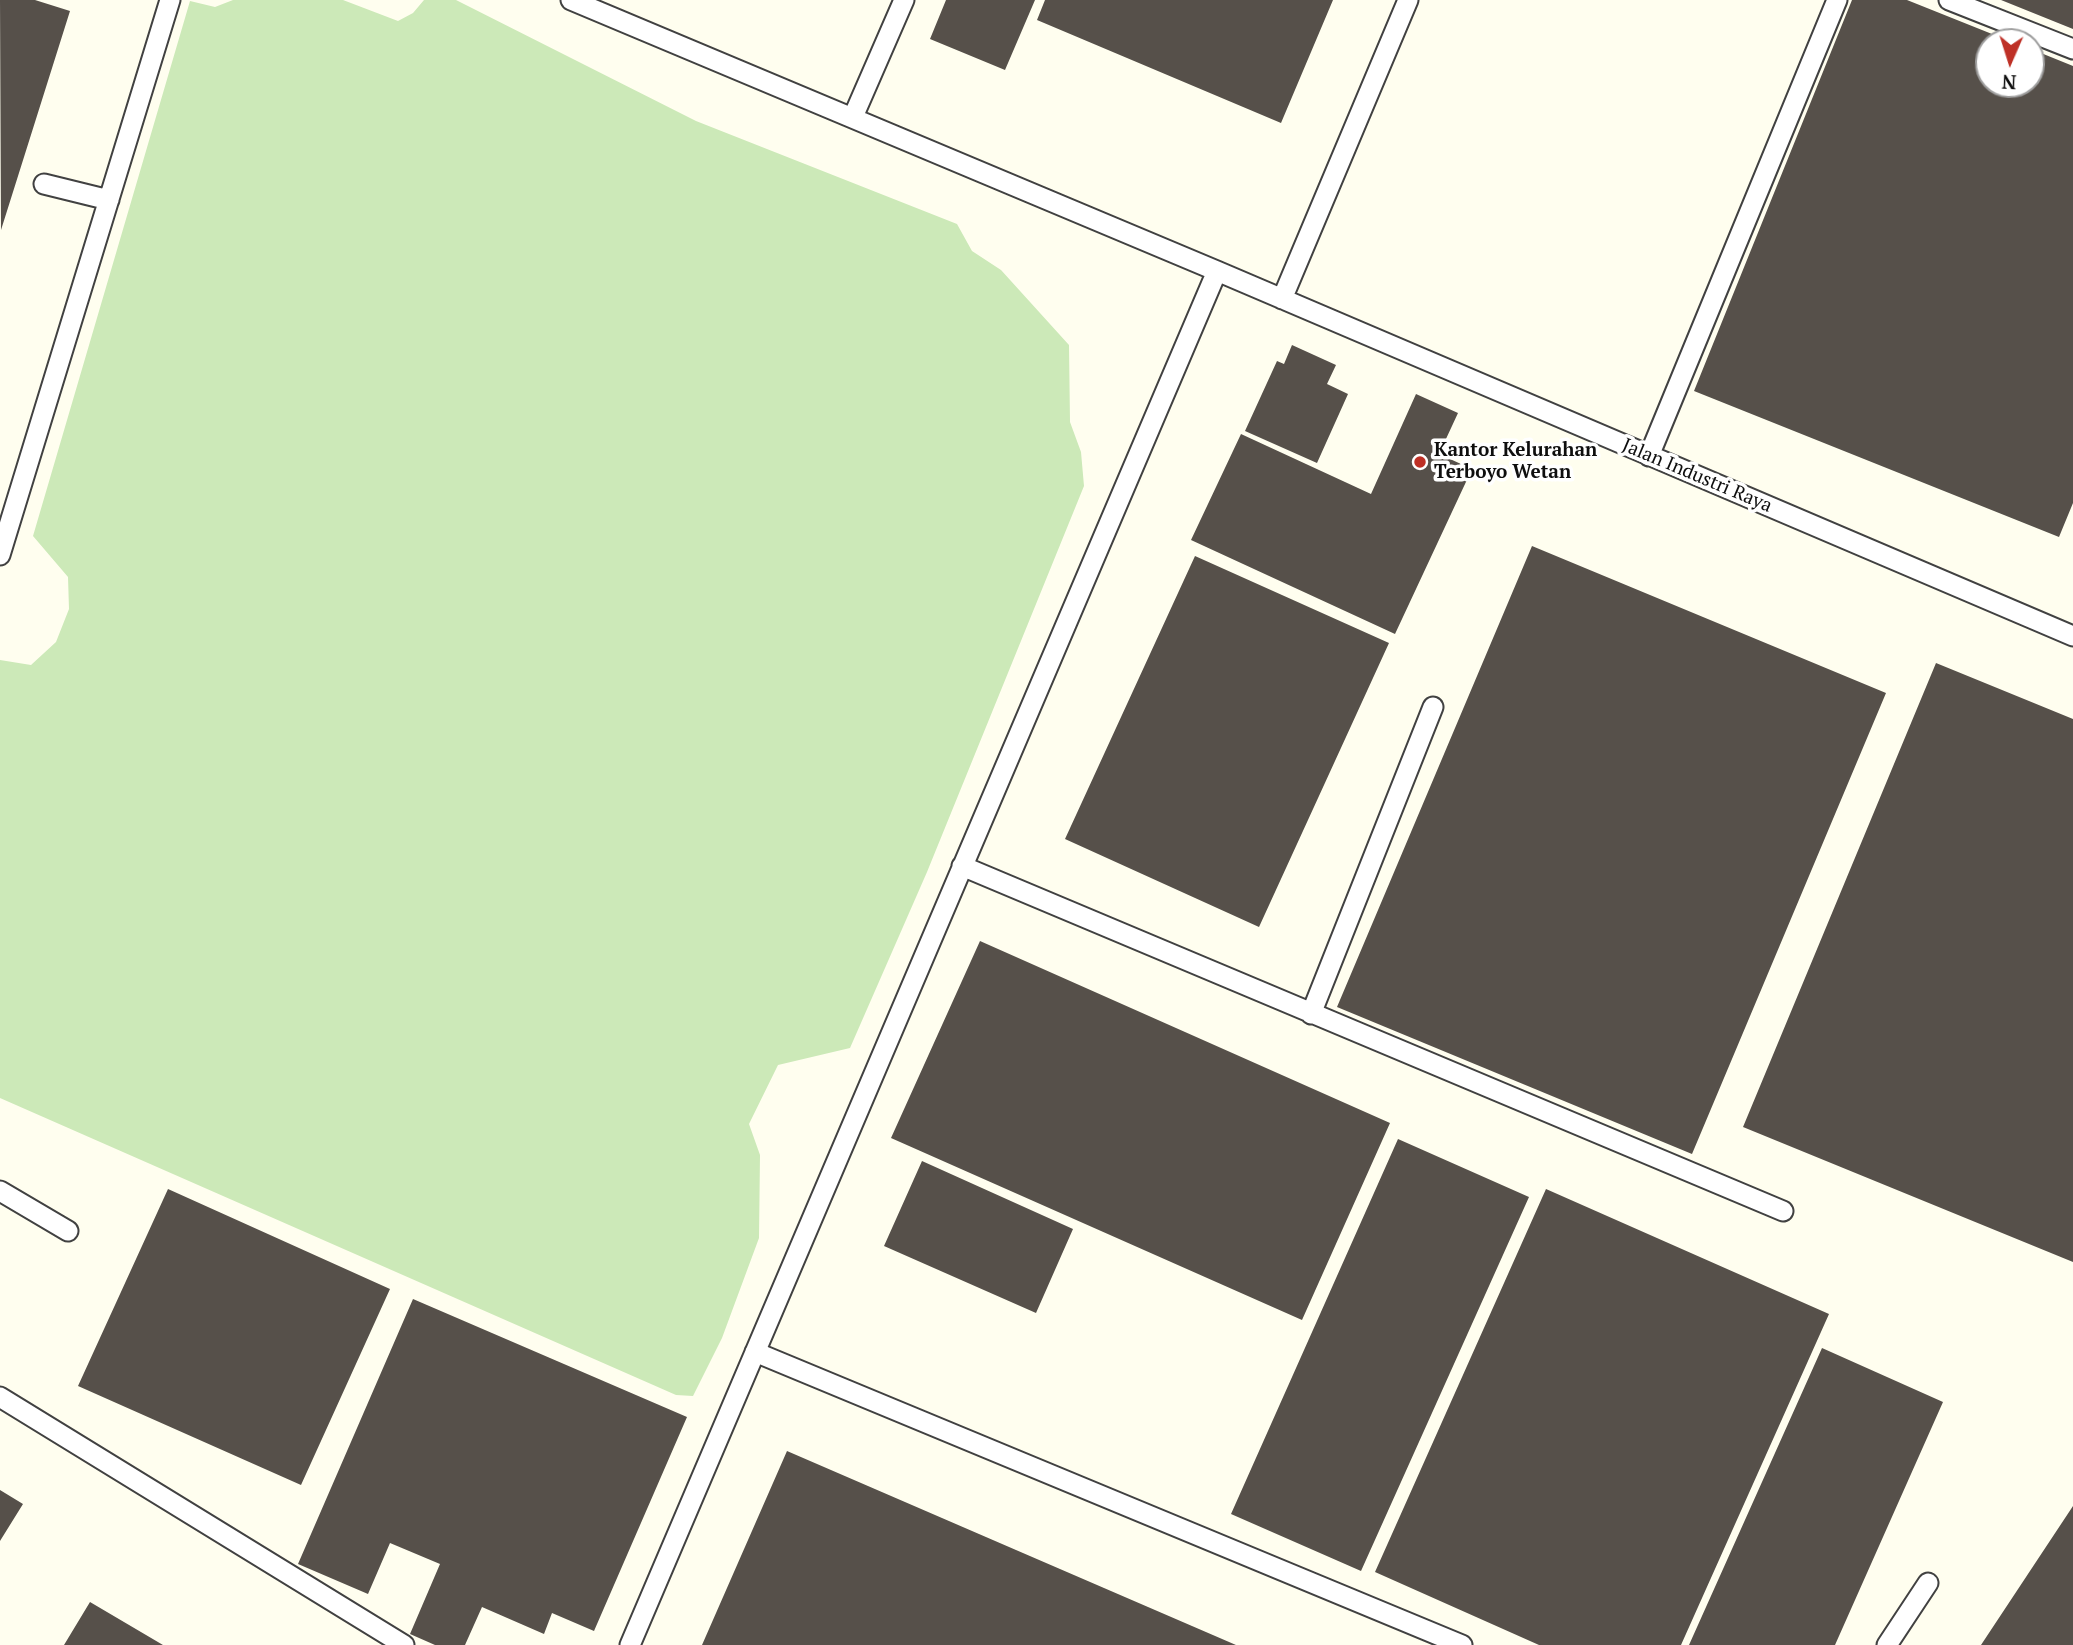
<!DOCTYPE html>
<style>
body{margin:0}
#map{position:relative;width:2073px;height:1645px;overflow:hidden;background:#fffeef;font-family:"PT Serif",serif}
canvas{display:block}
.north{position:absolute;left:1975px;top:28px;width:70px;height:70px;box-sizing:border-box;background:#fff;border:2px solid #9f9f9f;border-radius:50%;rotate:183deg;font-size:19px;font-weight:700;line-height:28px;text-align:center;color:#0e0e0e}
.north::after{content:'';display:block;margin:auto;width:24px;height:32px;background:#be3026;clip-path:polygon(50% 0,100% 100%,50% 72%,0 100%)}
</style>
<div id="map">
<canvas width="2073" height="1645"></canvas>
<div class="north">N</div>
</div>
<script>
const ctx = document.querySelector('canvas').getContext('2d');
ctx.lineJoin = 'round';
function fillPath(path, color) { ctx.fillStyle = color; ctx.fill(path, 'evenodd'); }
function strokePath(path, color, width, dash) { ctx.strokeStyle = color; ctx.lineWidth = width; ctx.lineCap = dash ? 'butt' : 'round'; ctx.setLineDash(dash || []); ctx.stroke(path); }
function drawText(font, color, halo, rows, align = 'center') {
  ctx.font = font + ' "PT Serif",serif'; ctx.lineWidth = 7; ctx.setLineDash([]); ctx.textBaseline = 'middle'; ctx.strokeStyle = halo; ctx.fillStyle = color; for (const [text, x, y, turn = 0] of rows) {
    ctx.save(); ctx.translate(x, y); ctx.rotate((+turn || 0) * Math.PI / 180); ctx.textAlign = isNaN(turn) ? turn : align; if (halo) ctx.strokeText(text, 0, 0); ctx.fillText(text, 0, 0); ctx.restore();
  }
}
const green = new Path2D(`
 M233,0H343L398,21L413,13L424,0H456L696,121L957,224L972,251L1001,270L1069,345L1070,422L1081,452L1084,486L927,872L850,1048L778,1065L749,1124L760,1155L759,1238L722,1338L693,1396L676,1395L0,1098V660L31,665L56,642L69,609L68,577L33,536L190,1L215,7Z`);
const building = new Path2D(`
 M0,0H35L70,11L1,230Z
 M946,0H1035L1005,70L930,39Z
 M1045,0H1333L1281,123L1037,20Z
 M1852,0H1907L2012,42H1989V84H2031V49L2073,66V503L2059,537L1694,391Z
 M2001,0H2073V29Z
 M1292,345L1336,365L1327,384L1348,394L1317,463L1245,431L1277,361L1284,364Z
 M1416,394L1458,413L1439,454L1472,469L1395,634L1191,540L1241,434L1371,494Z
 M1532,546L1886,693L1692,1154L1337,1007Z
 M1195,556L1389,643L1259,927L1065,839Z
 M1936,663L2073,719V1262L1743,1127Z
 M980,941L1390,1123L1302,1320L891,1138Z
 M1398,1139L1529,1197L1361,1571L1231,1514Z
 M922,1161L1073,1229L1036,1313L884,1246Z
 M168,1189L390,1289L301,1485L78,1386Z
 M1546,1189L1829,1314L1681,1645H1539L1375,1572Z
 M413,1299L687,1417L594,1631L552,1613L544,1634L482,1607L465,1645H435L410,1634L440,1564L390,1543L368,1594L298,1564Z
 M1822,1348L1943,1402L1835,1645H1689Z
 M787,1451L1016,1550L1236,1645H702Z
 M0,1490L23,1504L0,1541Z
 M2073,1506V1645H1981Z
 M90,1602L163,1645H64Z`);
const service = new Path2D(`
 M571,0L1217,271L2073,636
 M1949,0L2073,49
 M853,117L904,0
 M44,184L109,200
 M1282,299L1408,0
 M1649,456L1837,0
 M0,555L170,0
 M962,866L1783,1211
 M1311,1014L1433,707
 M0,1191L68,1231
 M755,1352L1462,1645
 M0,1397L404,1645
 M630,1645L1217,271
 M1887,1645L1928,1583`);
const markers = [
 [1420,462,7,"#be3026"]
];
const poiNames = [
 ["Kantor Kelurahan",1434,451],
 ["Terboyo Wetan",1434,473]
];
const streetNames = [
 ["Jalan Industri Raya",1697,476,23]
];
fillPath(green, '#cce9b8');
fillPath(building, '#56504a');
strokePath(service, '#414141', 23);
strokePath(service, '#fff', 19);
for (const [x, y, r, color] of markers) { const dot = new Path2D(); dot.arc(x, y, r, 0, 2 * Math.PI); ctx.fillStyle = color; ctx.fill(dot); strokePath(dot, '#fff', 2.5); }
drawText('bold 19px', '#0e0e0e', '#fff', poiNames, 'left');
drawText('19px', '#0e0e0e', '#fff', streetNames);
</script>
